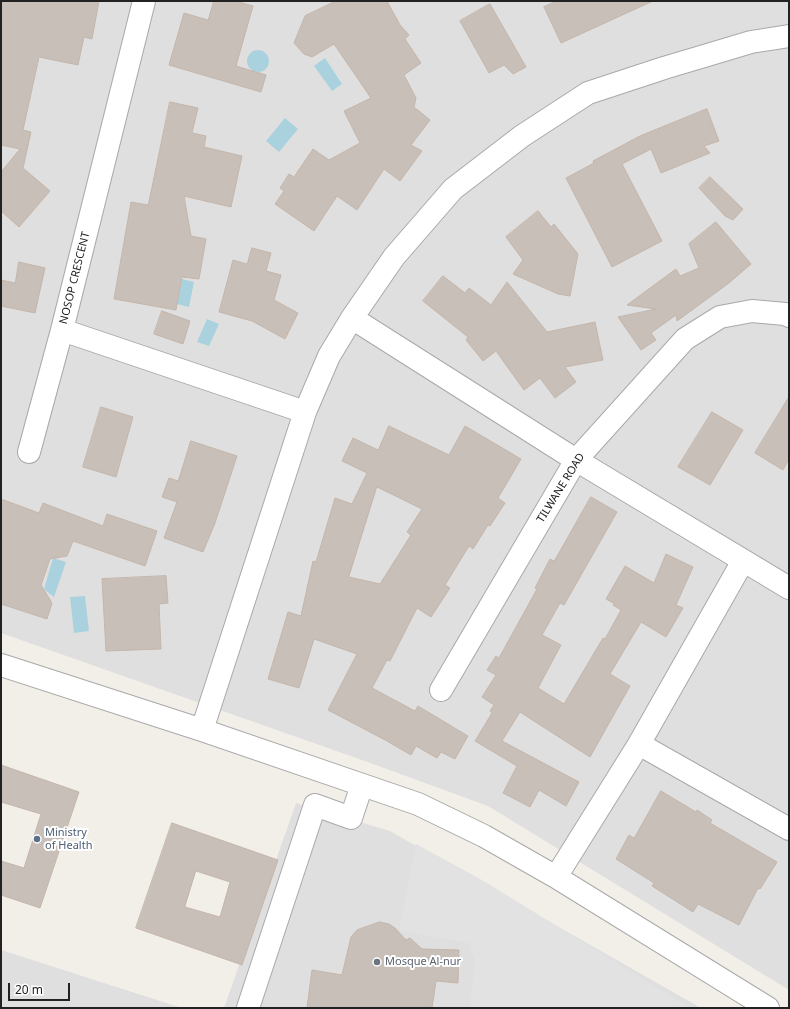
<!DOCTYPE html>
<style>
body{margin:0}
#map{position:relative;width:790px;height:1009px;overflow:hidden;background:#f2efe9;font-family:"Noto Sans",sans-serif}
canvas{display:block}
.frame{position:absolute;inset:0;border:2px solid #222;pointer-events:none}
.scale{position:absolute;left:8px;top:983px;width:62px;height:18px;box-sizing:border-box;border:2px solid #222;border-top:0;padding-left:5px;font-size:12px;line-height:14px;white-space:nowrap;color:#222;-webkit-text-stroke:3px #fff;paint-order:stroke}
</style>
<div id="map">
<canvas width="790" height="1009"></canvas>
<div class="frame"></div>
<div class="scale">20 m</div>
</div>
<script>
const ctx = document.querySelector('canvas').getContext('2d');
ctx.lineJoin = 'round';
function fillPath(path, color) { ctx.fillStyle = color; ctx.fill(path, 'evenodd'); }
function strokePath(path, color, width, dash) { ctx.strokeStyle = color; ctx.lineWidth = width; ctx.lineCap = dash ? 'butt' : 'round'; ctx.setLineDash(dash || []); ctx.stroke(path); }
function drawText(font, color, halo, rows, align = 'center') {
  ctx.font = font + ' "Noto Sans",sans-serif'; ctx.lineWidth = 4; ctx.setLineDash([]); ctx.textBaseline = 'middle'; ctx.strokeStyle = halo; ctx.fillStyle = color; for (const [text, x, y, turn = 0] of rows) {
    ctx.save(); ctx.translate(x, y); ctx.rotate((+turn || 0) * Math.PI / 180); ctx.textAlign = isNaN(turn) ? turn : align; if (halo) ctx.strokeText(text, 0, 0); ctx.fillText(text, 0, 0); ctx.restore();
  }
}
const residential = new Path2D(`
 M1,1H789V990L488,806L362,760L1,633Z
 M296,803L390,831L701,1008H224Z
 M1,950L182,1008H1Z`);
const parking = new Path2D(`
 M416,844L482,880L690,1008H469L475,961L468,943L399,930Z`);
const water = new Path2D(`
 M247 61a11 11 0 1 1 22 0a11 11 0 1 1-22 0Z
 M325,58L342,84L332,91L314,66Z
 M285,118L298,129L279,152L266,141Z
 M182,279L194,282L189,307L177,304Z
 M207,319L219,324L209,346L197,342Z
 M53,558L66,562L54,597L44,589Z
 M85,596L89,631L74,633L70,597Z`);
const building = new Path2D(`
 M1,1H99L92,39L84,37L78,65L39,57L23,130L31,132L23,168L50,191L19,227L1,211V172L20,149L1,145Z
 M214,1H235L253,6L236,66L266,75L261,92L169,65L184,13L208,20Z
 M336,1H387L400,25L409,35L405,39L421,63L404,75L416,98L414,107L430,120L411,145L422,151L400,181L384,169L357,210L337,196L314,231L275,204L284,191L280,188L289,174L294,177L313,149L329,160L360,143L344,111L371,98L334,44L312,57L304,54L294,43L305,16Z
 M557,1H653L561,43L544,7Z
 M490,4L526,67L513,74L504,65L489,73L460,21Z
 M170,102L198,108L192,133L206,136L204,147L242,156L231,207L184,196L191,236L206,239L199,279L182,277L176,310L114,299L131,202L148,205Z
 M707,109L719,141L704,146L710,153L661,173L651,149L622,164L662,241L612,267L566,178L594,163L593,161L640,136Z
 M710,177L743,209L733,220L725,216L699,188Z
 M538,211L551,227L554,224L578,254L570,296L558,294L513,274L523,260L506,237Z
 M716,222L751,264L729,283L677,321L676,315L651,333L656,340L641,350L618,317L656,309L627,305L676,269L680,276L699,268L689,244Z
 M252,248L271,253L266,271L281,275L274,300L298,313L285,339L252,321L219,312L233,260L247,264Z
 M19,262L45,268L35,313L1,306V280L15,283Z
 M443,276L465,293L469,288L491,305L507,282L547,332L595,322L603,360L565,367L576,382L555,398L540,378L524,390L496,351L483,361L466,340L468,337L423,301Z
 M162,311L190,321L183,344L154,334Z
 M789,397V459L783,470L755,453Z
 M101,407L133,417L116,477L83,467Z
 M712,412L743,430L710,485L678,467Z
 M389,426L449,455L465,426L521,459L498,498L505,503L490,526L488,525L473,549L469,546L445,585L450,588L431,617L417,608L390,661L387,660L372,688L415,711L418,706L468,736L455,759L441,752L437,758L416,746L411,755L387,741L328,710L357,654L314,639L299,688L268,679L288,612L301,616L313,561L316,562L335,498L352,504L367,473L342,461L353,438L378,450ZM377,487L422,509L407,532L411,535L380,584L349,577Z
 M191,441L237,456L215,523L203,552L164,538L177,502L162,497L169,478L178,481Z
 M591,497L617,512L564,605L560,603L542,635L561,645L538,688L564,704L603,638L605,639L621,610L613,605L615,604L606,599L625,566L654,583L666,554L693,567L676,605L683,608L666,637L641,622L610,674L630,686L590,757L520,712L502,741L579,782L566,806L539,790L530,807L503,793L517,766L475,741L492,713L490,711L494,705L482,697L496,675L487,670L496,656L499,658L537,589L535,588L550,559L554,561Z
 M1,499L39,513L43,503L103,526L107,514L157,531L145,566L73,541L67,556L50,559L41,585L52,603L47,619L1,604Z
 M166,576L168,603L159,604L161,649L106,651L102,579Z
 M1,765L79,792L40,908L1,895V861L24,868L41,814L1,802Z
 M661,791L696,812L697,810L712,820L710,823L777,862L760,889L758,888L739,925L698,904L693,912L652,886L654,883L616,859L629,835L634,838Z
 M172,823L278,860L242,965L136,928ZM196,871L230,882L220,917L185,907Z
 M380,922L389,924L395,928L406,940L410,938L422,949L459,950L458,983L436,981L432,1008H307L312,970L342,975L351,937L357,930Z`);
const minor = new Path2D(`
 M352,318L576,460L789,588
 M62,330L305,412
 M29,452L62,330L144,1
 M1,665L202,730L418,804L484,836L556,877L768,1008
 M441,690L576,460L685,339L720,317L752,311L785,314L789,316
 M202,730L305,412L329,356L352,318L394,257L453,189L522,136L588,93L664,68L751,42L789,36
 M639,744L789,829
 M556,877L639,744L743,561
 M248,1008L315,805L351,818L362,785`);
const markers = [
 [37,839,4,"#5c6f8a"],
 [377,962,4,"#6b7280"]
];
const streetNames = [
 ["NOSOP CRESCENT",75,278,-76],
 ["TILWANE ROAD",561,488,-58]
];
const serviceNames = [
 ["Ministry",45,833],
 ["of Health",45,846]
];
const worshipNames = [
 ["Mosque Al-nur",385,962]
];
fillPath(residential, '#e0dfdf');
fillPath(parking, '#e2e2e2');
fillPath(water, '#aad2de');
fillPath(building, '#c7bfb8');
strokePath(building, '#c4b6ab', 1);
strokePath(minor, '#a9a9a9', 24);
strokePath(minor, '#fff', 22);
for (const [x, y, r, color] of markers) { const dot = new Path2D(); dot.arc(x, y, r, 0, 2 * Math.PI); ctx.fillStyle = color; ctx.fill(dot); strokePath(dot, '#fff', 1.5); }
drawText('11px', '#222', '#fff', streetNames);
drawText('11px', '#4e5e75', '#fff', serviceNames, 'left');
drawText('11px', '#5b616d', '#fff', worshipNames, 'left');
</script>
